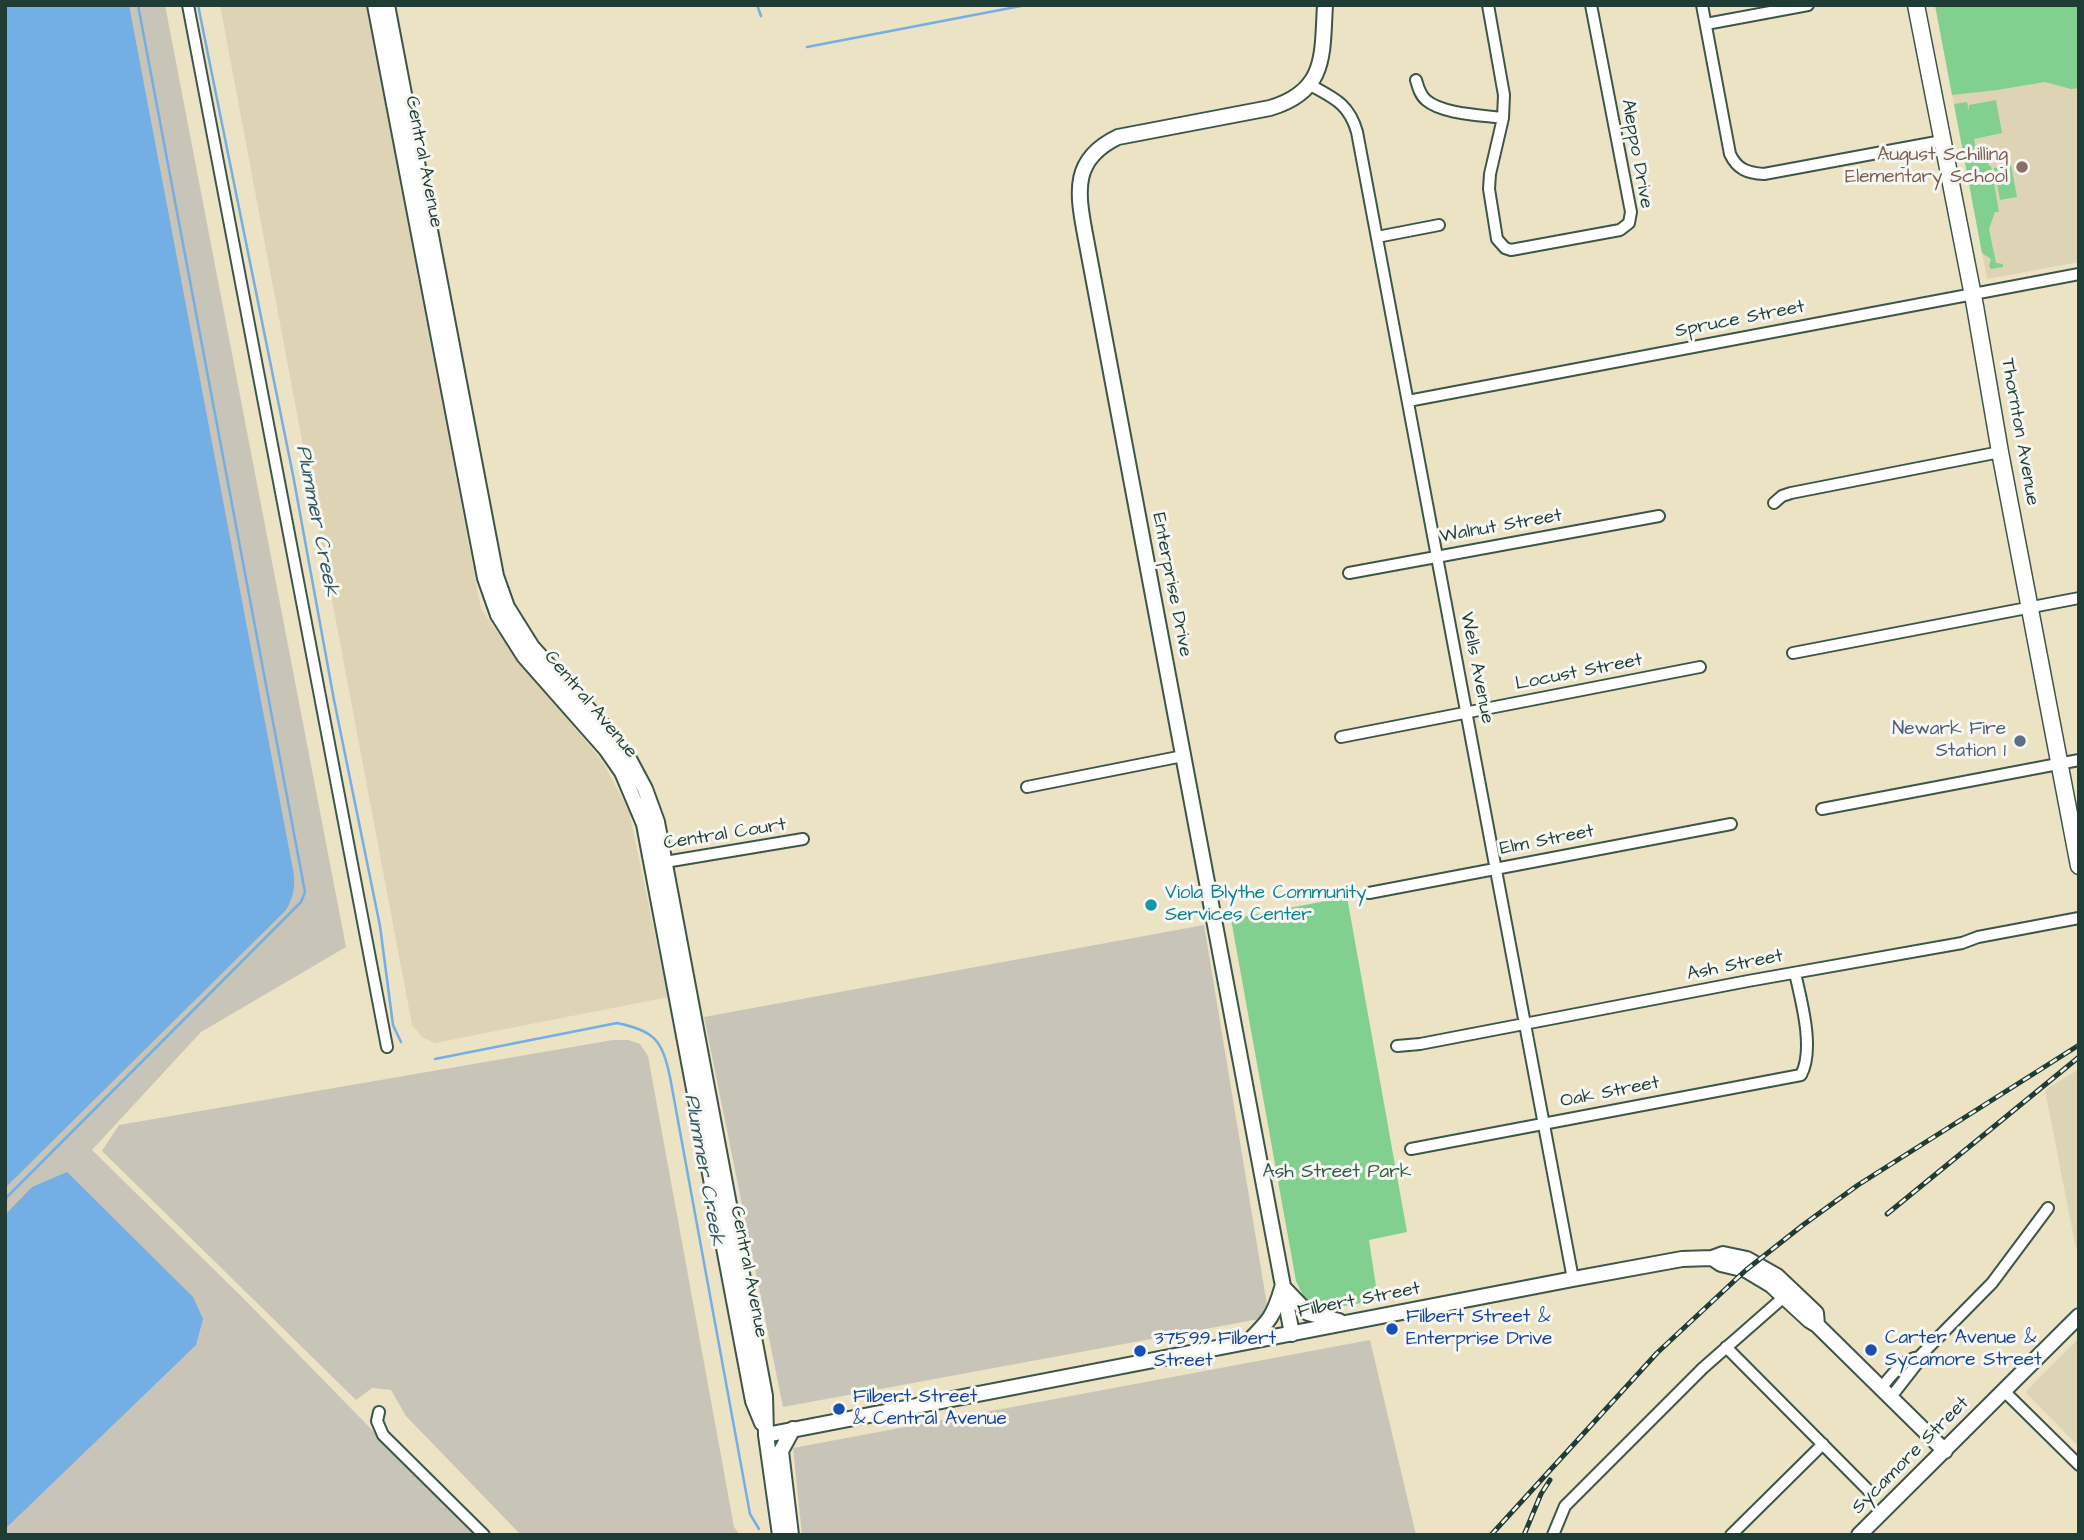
<!DOCTYPE html>
<style>
body{margin:0}
#map{position:relative;width:2084px;height:1540px;overflow:hidden;background:#ece2c4;font-family:"Architects Daughter",sans-serif}
canvas{display:block}
.frame{position:absolute;inset:0;border:7px solid #1f3d34;pointer-events:none}
</style>
<div id="map">
<canvas width="2084" height="1540"></canvas>
<div class="frame"></div>
</div>
<script>
const ctx = document.querySelector('canvas').getContext('2d');
ctx.lineJoin = 'round';
function fillPath(path, color) { ctx.fillStyle = color; ctx.fill(path, 'evenodd'); }
function strokePath(path, color, width, dash) { ctx.strokeStyle = color; ctx.lineWidth = width; ctx.lineCap = dash ? 'butt' : 'round'; ctx.setLineDash(dash || []); ctx.stroke(path); }
function drawText(font, color, halo, rows, align = 'center') {
  ctx.font = font + ' "Architects Daughter",sans-serif'; ctx.lineWidth = 6; ctx.setLineDash([]); ctx.textBaseline = 'middle'; ctx.strokeStyle = halo; ctx.fillStyle = color; for (const [text, x, y, turn = 0] of rows) {
    ctx.save(); ctx.translate(x, y); ctx.rotate((+turn || 0) * Math.PI / 180); ctx.textAlign = isNaN(turn) ? turn : align; if (halo) ctx.strokeText(text, 0, 0); ctx.fillText(text, 0, 0); ctx.restore();
  }
}
const built = new Path2D(`
 M220,5H366L481,609L502,639L602,761L629,811L668,997L435,1043L422,1037L412,1025Z
 M1935,5H2079V262L1987,279Z
 M2079,1069V1253L2075,1244L2045,1090Z
 M2079,1338V1447L2026,1393L2027,1390Z`);
const industrial = new Path2D(`
 M5,5H165L346,947L201,1032L92,1150L243,1298L475,1535H5Z
 M1204,925L1267,1305L1259,1319L783,1407L704,1017Z
 M613,1040H628L640,1044L648,1056L734,1527L740,1535H521L406,1416L391,1390L372,1388L356,1400L102,1151L119,1125Z
 M1370,1340L1416,1535H802L793,1448Z`);
const green = new Path2D(`
 M1935,5H2079V88L2071,89L2045,82L1997,90L1952,95Z
 M1996,100L2002,133L1974,139L1977,155L1987,154L1989,166H1991L1999,212H1995L1989,229L1996,263L2003,264V267L1991,269L1989,266L1991,259L1982,253L1954,104L1967,102L1969,111V105Z
 M2011,165L2017,197L2000,200L1994,168Z
 M1347,897L1407,1232L1369,1240L1378,1300L1321,1310L1308,1306L1296,1281L1231,919Z`);
const water = new Path2D(`
 M5,5H129L294,875C295,889 293,898 286,910L5,1188Z
 M67,1172L193,1297L203,1319L196,1345L5,1529V1215L32,1187Z`);
const stream = new Path2D(`
 M198,5L293,475L334,700L380,926L393,1025L401,1042
 M757,5L761,16
 M807,47L1026,5
 M435,1059L617,1023C655,1031 662,1040 670,1077L750,1514L759,1529
 M5,1199L301,902L305,892L138,5`);
const minor = new Path2D(`
 M188,5L387,1047
 M1488,5L1504,95L1503,118L1490,174L1489,189L1497,239L1505,248L1511,250L1620,230L1629,223L1631,212L1591,5
 M1702,5L1730,154C1737,169 1747,173 1764,174L1942,141
 M1706,24L1808,5
 M1416,80C1418,87 1420,95 1426,100C1442,114 1481,115 1503,118
 M1310,85C1334,98 1349,104 1357,132L1573,1279
 M1377,237L1439,225
 M1408,401L2079,274
 M1774,503L1782,496L1791,493L2000,452
 M1349,573L1659,516
 M1793,653L2079,598
 M1341,737L1700,667
 M1027,787L1183,756
 M1822,809L2079,760
 M659,863L803,839
 M1369,893L1731,824
 M1397,1046L1420,1044L1748,981L1962,943L1978,937L2079,918
 M1411,1149L1801,1075C1815,1049 1801,1000 1795,973
 M1726,1347L1869,1491
 M1881,1388C1891,1376 1903,1359 1919,1357
 M2004,1391L2079,1465
 M1891,1397L1919,1361V1357L1992,1283L2048,1208
 M379,1412L377,1421L383,1435L484,1535
 M1553,1535L1565,1506L1703,1368L1785,1296
 M1731,1535L1823,1444`);
const tertiary = new Path2D(`
 M375,5L485,578L498,615L524,656L606,749L622,772L644,824L753,1401L762,1423
 M387,5L496,576L507,607L532,647L617,741L629,759L645,789L657,822L765,1396L766,1435L780,1535
 M1712,1258L1721,1264L1746,1270L1771,1285L1809,1320L1817,1325L1945,1451
 M1284,1288L1308,1313L1339,1321
 M1292,1334L1085,234C1077,191 1072,159 1118,137L1270,108C1327,91 1322,55 1325,5
 M1249,1341C1269,1321 1274,1316 1282,1288
 M766,1435L1573,1279L1682,1259L1712,1258L1723,1254L1747,1259L1777,1276L1816,1313L1817,1325
 M791,1535L781,1451L793,1429
 M1859,1535L2079,1316`);
const secondary = new Path2D(`
 M1916,5L1975,306L2000,452L2079,866`);
const rail = new Path2D(`
 M1887,1214L2079,1057
 M1491,1535L1657,1353L1746,1270L1803,1225L1858,1185L2079,1045
 M1524,1535L1541,1494L1550,1480`);
const markers = [
 [2022,167,7,"#8d6e63"],
 [2020,741,7,"#5c6f8a"],
 [1151,905,7,"#0f9aa8"],
 [1392,1329,7,"#1a4fb4"],
 [1871,1350,7,"#1a4fb4"],
 [1140,1351,7,"#1a4fb4"],
 [839,1409,7,"#1a4fb4"]
];
const streetNames = [
 ["Aleppo Drive",1636,154,80],
 ["Central Avenue",423,162,79],
 ["Spruce Street",1740,320,-11],
 ["Thornton Avenue",2019,432,80],
 ["Walnut Street",1501,527,-10],
 ["Enterprise Drive",1171,585,79],
 ["Wells Avenue",1476,668,79],
 ["Locust Street",1579,673,-11],
 ["Central Avenue",590,705,50],
 ["Central Court",725,835,-9],
 ["Elm Street",1547,841,-11],
 ["Ash Street",1735,966,-11],
 ["Oak Street",1610,1093,-11],
 ["Central Avenue",748,1272,79],
 ["Filbert Street",1359,1301,-11],
 ["Sycamore Street",1911,1456,-45]
];
const educationNames = [
 ["August Schilling",2008,156],
 ["Elementary School",2008,178]
];
const serviceNames = [
 ["Newark Fire",2006,730],
 ["Station 1",2006,752]
];
const cultureNames = [
 ["Viola Blythe Community",1165,894],
 ["Services Center",1165,916]
];
const parkNames = [
 ["Ash Street Park",1337,1173]
];
const transitNames = [
 ["Filbert Street &",1406,1318],
 ["Enterprise Drive",1406,1340],
 ["Carter Avenue &",1885,1339],
 ["Sycamore Street",1885,1361],
 ["37599 Filbert",1154,1340],
 ["Street",1154,1362],
 ["Filbert Street",853,1398],
 ["& Central Avenue",853,1420]
];
const waterNames = [
 ["Plummer Creek",316,521,79],
 ["Plummer Creek",703,1170,80]
];
fillPath(built, '#ded4b5');
fillPath(industrial, '#c8c4b8');
fillPath(green, '#81d090');
fillPath(water, '#73aee4');
strokePath(stream, '#73aee4', 2.5);
strokePath(minor, '#3e564a', 14);
strokePath(tertiary, '#3e564a', 18);
strokePath(secondary, '#3e564a', 19);
strokePath(minor, '#fff', 10);
strokePath(tertiary, '#fff', 14);
strokePath(secondary, '#fff', 16);
strokePath(rail, '#1f3d34', 5);
strokePath(rail, '#f6f6f2', 2.5, [8]);
for (const [x, y, r, color] of markers) { const dot = new Path2D(); dot.arc(x, y, r, 0, 2 * Math.PI); ctx.fillStyle = color; ctx.fill(dot); strokePath(dot, '#f6f6f2', 2.5); }
drawText('19px', '#1f3d34', '#f6f6f2', streetNames);
drawText('19px', '#785e54', '#f6f6f2', educationNames, 'right');
drawText('19px', '#4e5e75', '#f6f6f2', serviceNames, 'right');
drawText('19px', '#0d838f', '#f6f6f2', cultureNames, 'left');
drawText('19px', '#335a46', '#f6f6f2', parkNames);
drawText('19px', '#164399', '#f6f6f2', transitNames, 'left');
drawText('italic 21px', '#345960', '#f6f6f2', waterNames);
</script>
